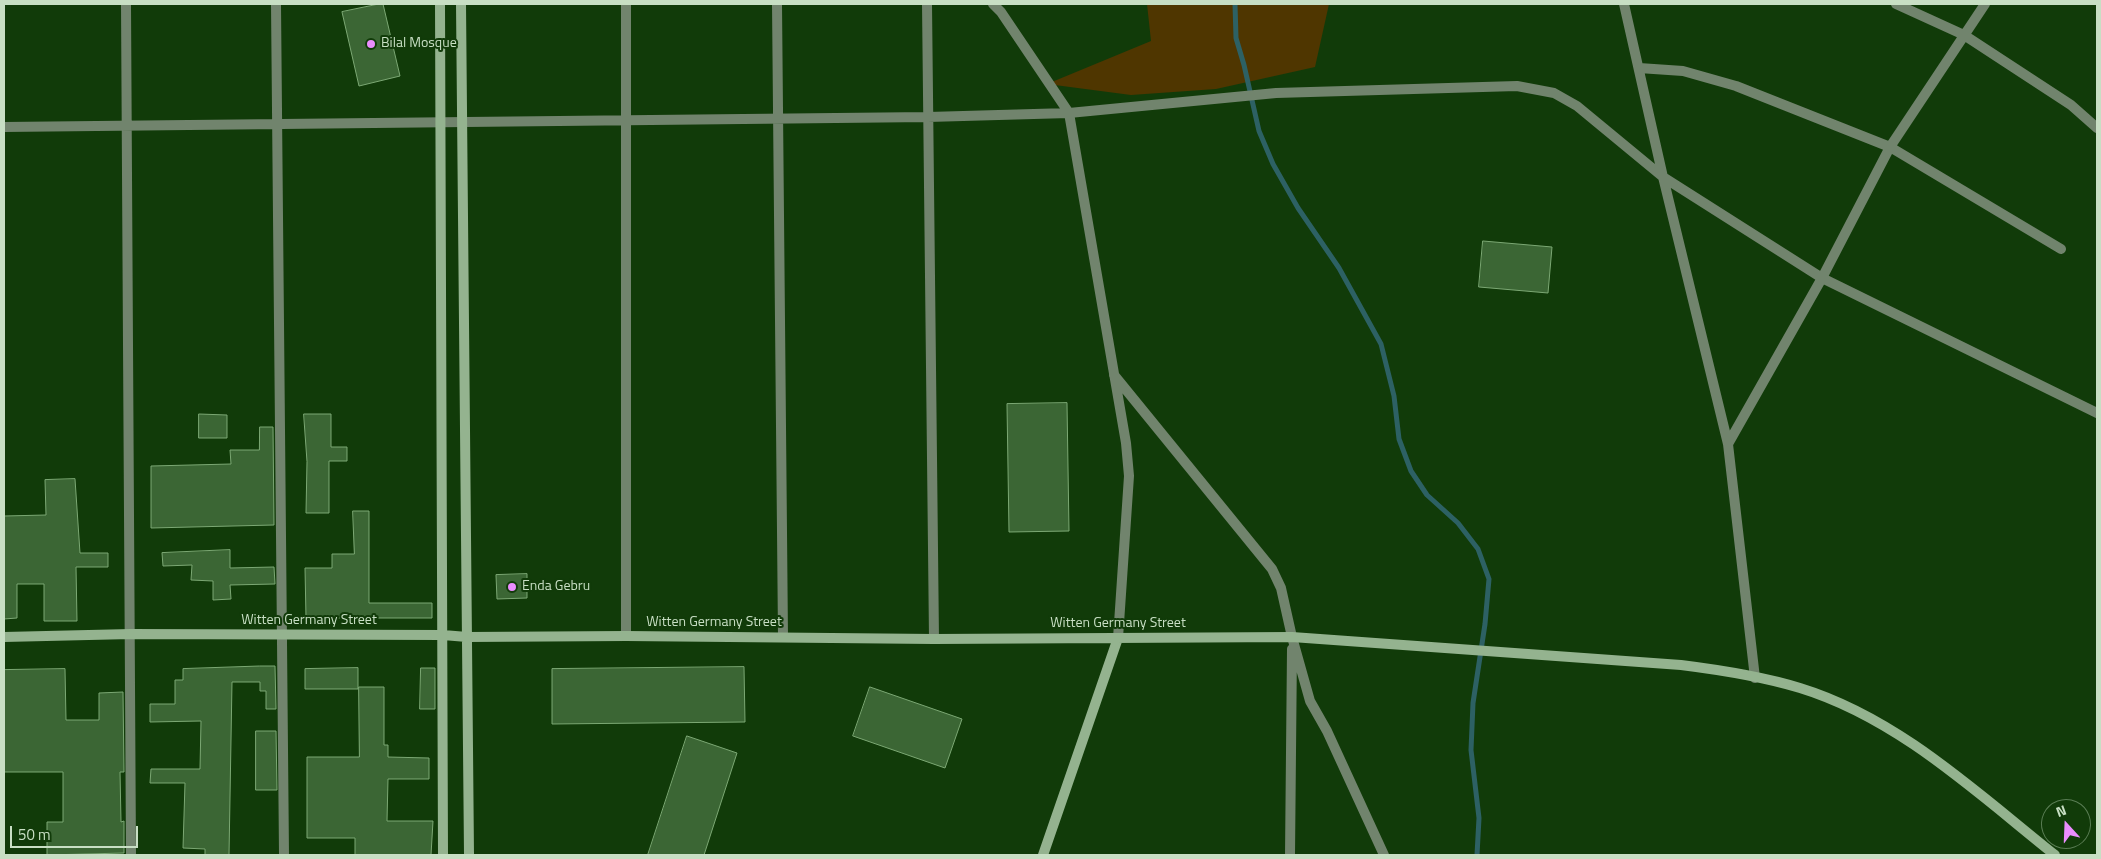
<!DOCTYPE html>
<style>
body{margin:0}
#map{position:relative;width:2101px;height:859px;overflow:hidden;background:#113b09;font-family:"Titillium Web",sans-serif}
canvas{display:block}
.frame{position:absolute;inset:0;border:5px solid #c8dfc4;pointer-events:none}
.north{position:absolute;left:2041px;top:799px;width:50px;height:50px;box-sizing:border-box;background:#113b09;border:1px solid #5a7d54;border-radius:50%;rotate:340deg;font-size:14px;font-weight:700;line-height:20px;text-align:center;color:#c8dfc4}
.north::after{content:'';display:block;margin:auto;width:18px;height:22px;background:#ea8dfd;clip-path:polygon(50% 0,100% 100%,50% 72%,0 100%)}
.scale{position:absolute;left:10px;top:826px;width:128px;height:22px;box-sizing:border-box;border:2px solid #c8dfc4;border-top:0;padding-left:6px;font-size:15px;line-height:18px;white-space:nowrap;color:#c8dfc4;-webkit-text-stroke:4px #113b09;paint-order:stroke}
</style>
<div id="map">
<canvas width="2101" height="859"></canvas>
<div class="frame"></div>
<div class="north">N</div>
<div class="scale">50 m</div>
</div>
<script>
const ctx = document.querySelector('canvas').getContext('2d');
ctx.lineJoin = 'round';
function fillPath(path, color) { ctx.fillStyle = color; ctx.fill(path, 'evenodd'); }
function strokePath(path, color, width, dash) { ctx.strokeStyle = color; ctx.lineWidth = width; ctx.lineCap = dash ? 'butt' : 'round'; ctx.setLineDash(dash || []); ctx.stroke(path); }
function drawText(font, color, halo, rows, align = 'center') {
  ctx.font = font + ' "Titillium Web",sans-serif'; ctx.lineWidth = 4; ctx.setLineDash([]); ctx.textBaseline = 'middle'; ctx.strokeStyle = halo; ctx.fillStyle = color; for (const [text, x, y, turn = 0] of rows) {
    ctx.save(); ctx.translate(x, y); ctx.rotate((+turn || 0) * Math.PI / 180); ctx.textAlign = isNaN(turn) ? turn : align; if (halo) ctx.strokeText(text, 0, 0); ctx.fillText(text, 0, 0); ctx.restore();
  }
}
const green = new Path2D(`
 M1147,4H1329L1315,67L1216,89L1131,95L1047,84L1151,41Z`);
const stream = new Path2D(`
 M1235,4L1236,38L1244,65L1259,131L1273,164L1298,208L1339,268L1381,344L1394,396L1399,439L1411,471L1427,495L1458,523L1478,549L1489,579L1485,624L1473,703L1471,750L1479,818L1477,855`);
const building = new Path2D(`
 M379,4H383L400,76L359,86L342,12Z
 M1483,241L1552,247L1548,293L1479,287Z
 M1067,403L1069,531L1009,532L1007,404Z
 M199,414L227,415V438H199Z
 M304,414H331V447H347V461H329V513H306L307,462Z
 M260,427H273L274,525L151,528V466L231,464L230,450H259Z
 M75,479L80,553H108V567H76L77,621H44V584H17V618L4,619V516L46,515L45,480Z
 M353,511H369V603H432V618H306L305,568H332V554H354Z
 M230,550V568L274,567L275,584L230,585L231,599L213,600V581L191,580L192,565L163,566L162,553Z
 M527,574V598L497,599L496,575Z
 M260,666H275L276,709H266V691H260V682H232L229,855H205V849L183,848L185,783H150L151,769H200L201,721L150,722V704H175V680H183V669Z
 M744,667L745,722L552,724V669Z
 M358,668V689H305V669Z
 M421,668H435V709H420Z
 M65,669L66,720H99V693L123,692L124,772H120L121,822L124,821V853L47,855V822H63V772H4V670Z
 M359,687H384V745H388V757L429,758V779H388L387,821H433L431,855H355V838H307V757H359Z
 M870,687L962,719L945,768L853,736Z
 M256,731H276L277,790H256Z
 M687,736L737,753L704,855H648Z`);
const street = new Path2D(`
 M126,4L131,855
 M276,4L284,855
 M626,4V636
 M777,4L783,637
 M927,4L934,639
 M993,4L1001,12L1069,113L1126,443L1129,476L1118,638
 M1624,4L1663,177L1728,444L1755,678
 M1896,4L1964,35L2071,105L2097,128
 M1639,68L1683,71L1736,86L1890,147L2061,249
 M4,127L928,117L1069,113L1276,93L1517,86L1554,93L1577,106L1663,177L1822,278L2097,413
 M1114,375L1272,569L1281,588L1292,637L1310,701L1327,731L1384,855
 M1728,444L1822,278L1890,147L1985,4
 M1290,855L1292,649`);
const secondary = new Path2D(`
 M440,4L443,855
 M461,4L469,855
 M4,637L131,634L443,635L467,637L626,636L934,639L1292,637L1681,665C1721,670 1761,676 1800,688C1898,718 1977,793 2055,855
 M1043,855L1118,638`);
const markers = [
 [371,44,5,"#ea8dfd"],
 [512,587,5,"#ea8dfd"]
];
const poiNames = [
 ["Bilal Mosque",381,44],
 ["Enda Gebru",522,587]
];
const streetNames = [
 ["Witten Germany Street",309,621],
 ["Witten Germany Street",714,623],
 ["Witten Germany Street",1118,624]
];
fillPath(green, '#4f3600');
strokePath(stream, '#2d6164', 5);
fillPath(building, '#3b6634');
strokePath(building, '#7ca874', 1);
strokePath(street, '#71846d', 10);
strokePath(secondary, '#94b38f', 10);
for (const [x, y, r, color] of markers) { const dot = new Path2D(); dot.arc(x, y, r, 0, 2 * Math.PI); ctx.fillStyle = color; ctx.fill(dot); strokePath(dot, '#113b09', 2); }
drawText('14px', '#c8dfc4', '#113b09', poiNames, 'left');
drawText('14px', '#c8dfc4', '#113b09', streetNames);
</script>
